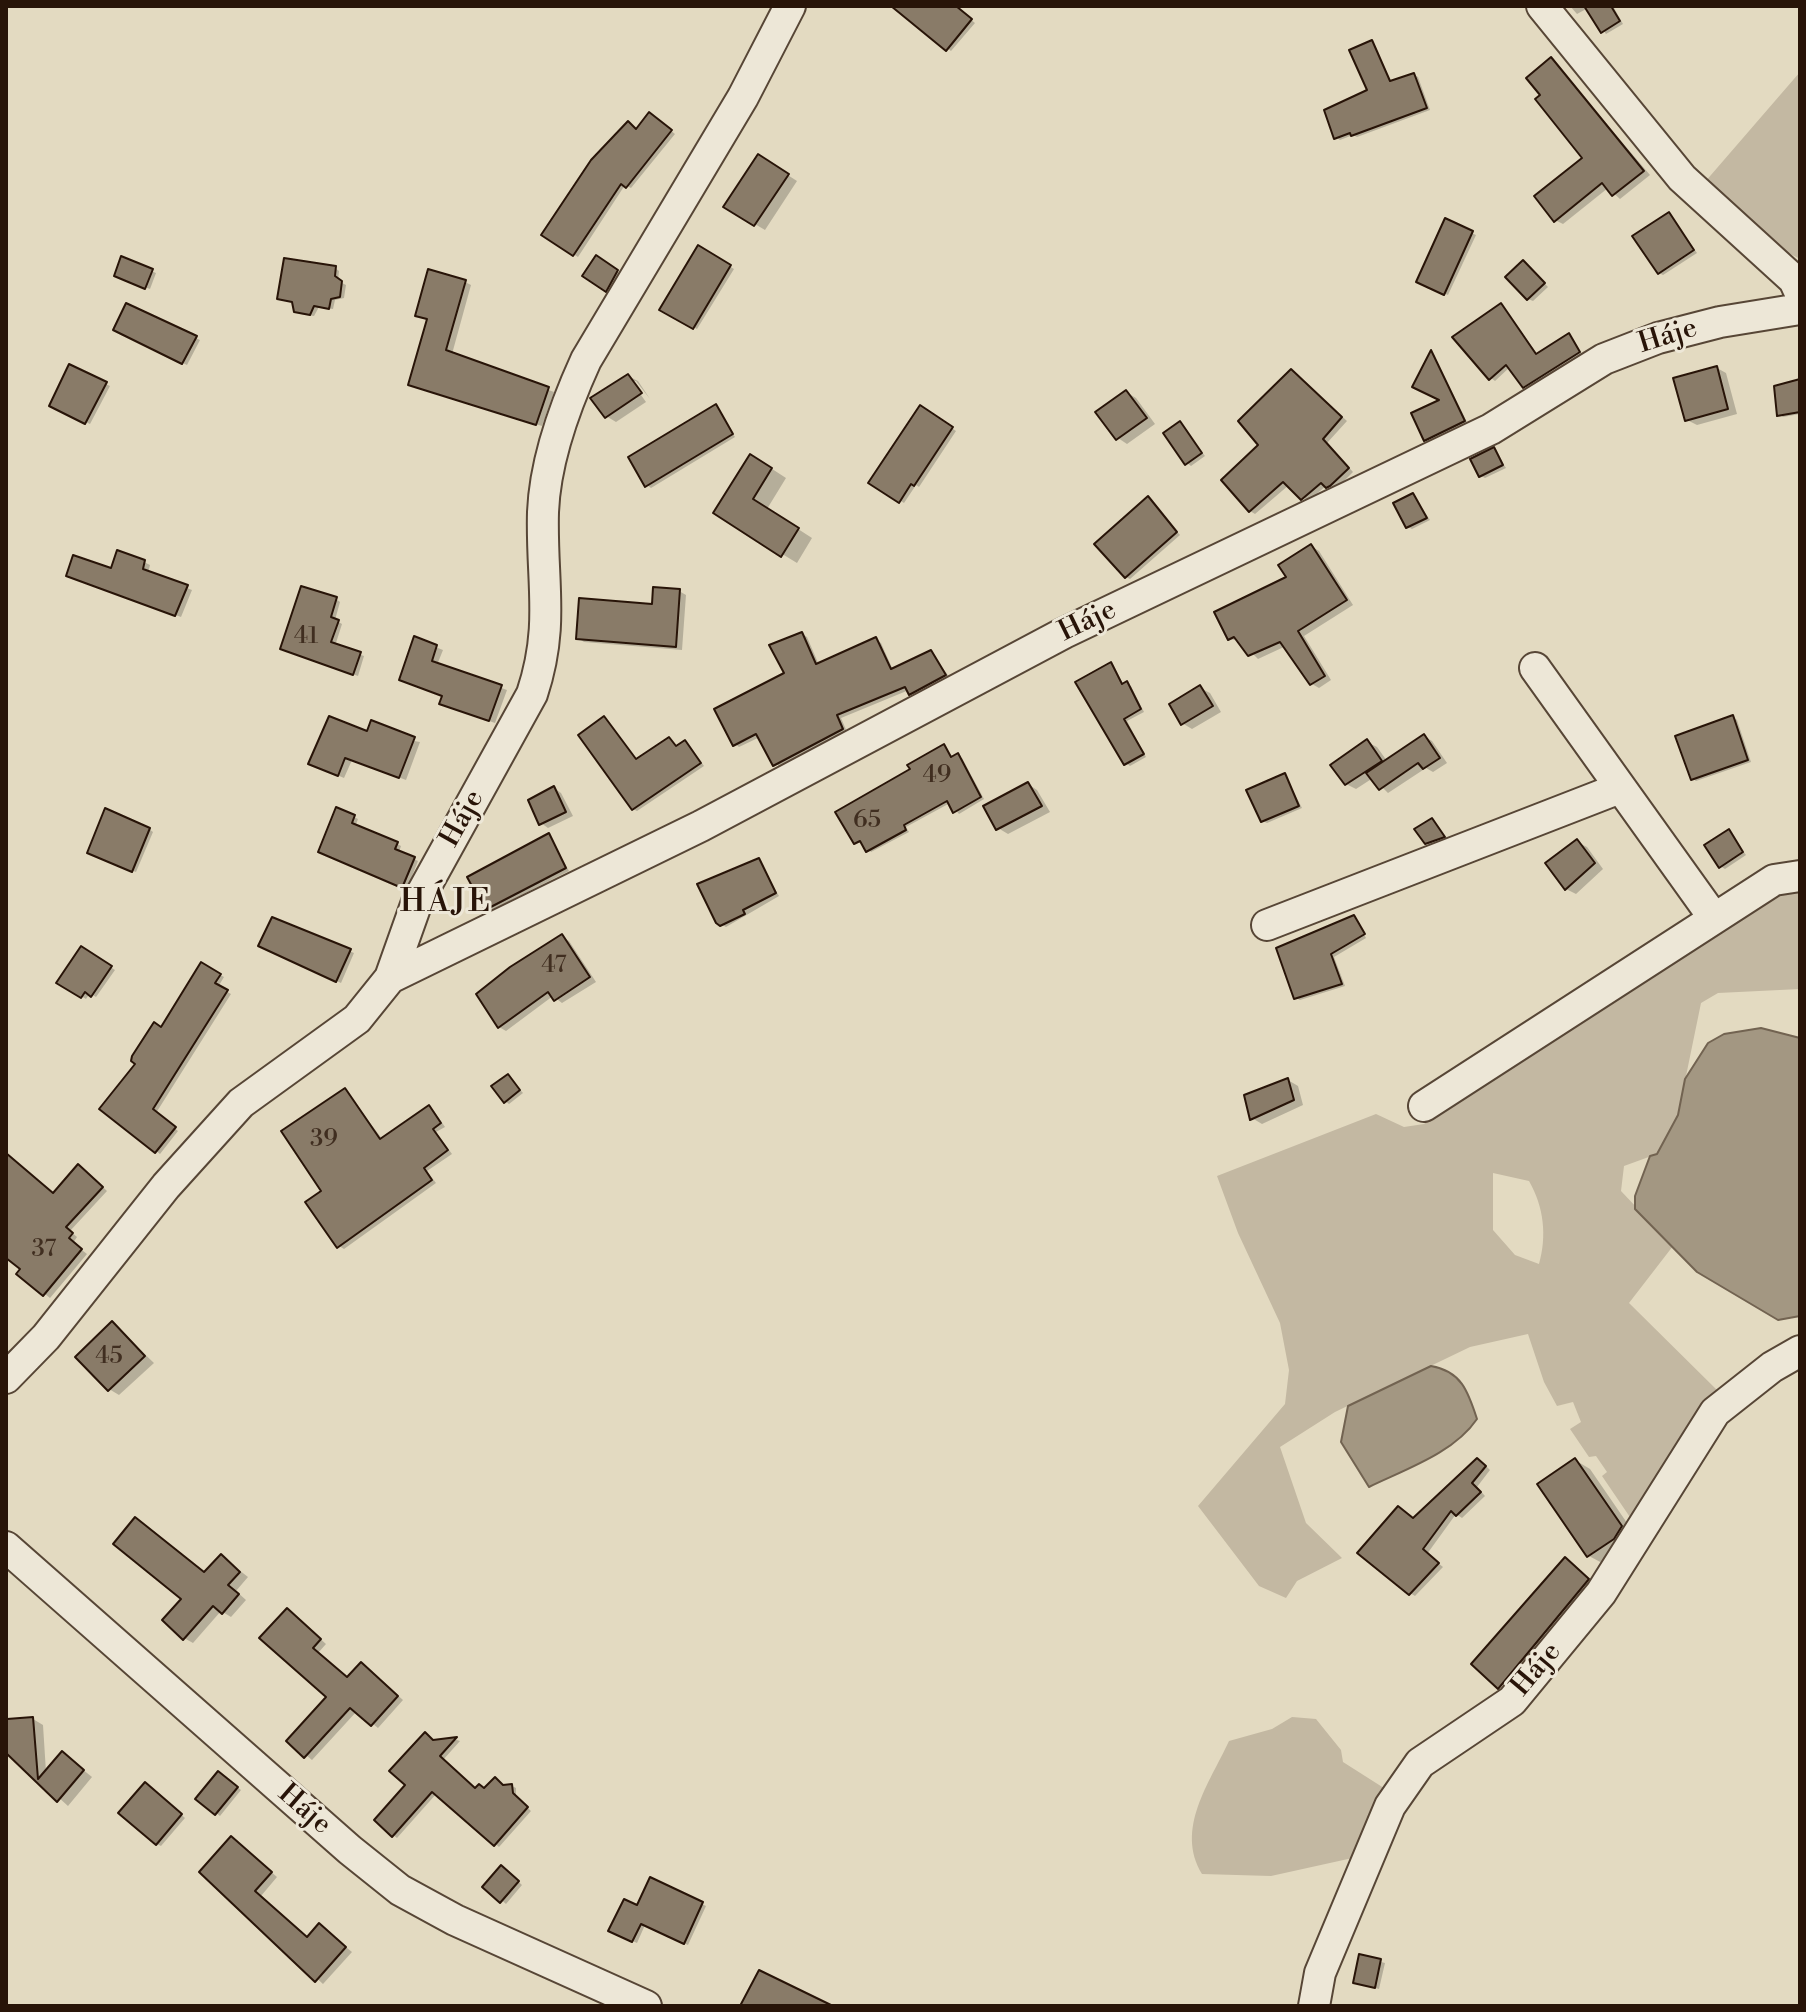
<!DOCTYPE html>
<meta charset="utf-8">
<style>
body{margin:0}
#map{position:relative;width:1806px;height:2012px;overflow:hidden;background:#e3dac1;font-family:"Libre Bodoni",serif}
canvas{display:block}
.frame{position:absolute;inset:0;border:8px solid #281408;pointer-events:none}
</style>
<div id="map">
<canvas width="1806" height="2012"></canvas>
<div class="frame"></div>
</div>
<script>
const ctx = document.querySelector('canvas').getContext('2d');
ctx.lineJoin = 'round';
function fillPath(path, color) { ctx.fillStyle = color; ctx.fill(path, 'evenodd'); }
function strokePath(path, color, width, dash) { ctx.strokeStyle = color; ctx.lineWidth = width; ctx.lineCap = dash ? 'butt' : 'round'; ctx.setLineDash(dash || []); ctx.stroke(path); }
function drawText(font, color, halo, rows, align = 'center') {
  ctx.font = font + ' "Libre Bodoni",serif'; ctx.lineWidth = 6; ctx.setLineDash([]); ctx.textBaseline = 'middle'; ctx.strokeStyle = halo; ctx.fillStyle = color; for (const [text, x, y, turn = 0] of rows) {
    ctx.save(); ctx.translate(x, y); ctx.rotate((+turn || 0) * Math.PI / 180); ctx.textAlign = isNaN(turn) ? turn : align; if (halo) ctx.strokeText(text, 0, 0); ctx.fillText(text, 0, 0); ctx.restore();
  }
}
const green = new Path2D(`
 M1800,72V259L1764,240L1698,190Z
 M1787,890L1800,892V989L1718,993L1701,1003L1678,1115L1657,1154L1624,1166L1621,1191L1673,1246L1629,1303L1719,1392L1636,1526L1602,1476L1607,1472L1596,1456L1589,1457L1570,1429L1581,1422L1573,1402L1557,1406L1544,1382L1528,1334L1470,1347L1335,1412L1280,1447L1306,1523L1342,1558L1297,1581L1286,1598L1259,1586L1198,1506L1285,1404L1289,1370L1280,1323L1238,1233L1217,1176L1376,1114L1404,1127L1424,1124L1513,1054L1631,980ZM1493,1173L1529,1181C1544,1207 1547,1236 1539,1264L1515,1255L1493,1230Z
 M1292,1717L1316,1719L1341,1750L1343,1762L1387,1790L1357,1857L1271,1876L1202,1874C1175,1829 1209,1784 1229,1741L1272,1729Z`);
const water = new Path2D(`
 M1761,1028L1800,1038V1316L1778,1320L1697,1272L1635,1209V1196L1650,1156L1657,1154L1678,1115L1685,1079L1708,1043L1724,1034Z
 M1431,1366C1461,1371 1468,1391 1477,1419C1454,1453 1406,1469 1369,1487L1341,1442L1348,1406Z`);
const shadow = new Path2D(`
 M896,6H954L975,23L951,51Z
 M1570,6H1613L1623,24L1606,34L1588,8L1577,14Z
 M1372,42L1392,83L1414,75L1418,77L1430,110L1357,137L1353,135L1340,140L1336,137L1369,91Z
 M1552,60L1650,175L1620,199L1608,188L1563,224L1555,220L1585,158L1543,95Z
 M654,117L675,134L631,188L625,185L578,257L544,235L637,131Z
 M758,156L797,181L765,230L726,207Z
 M1669,214L1697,253L1663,275L1659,273Z
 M1446,221L1476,235L1448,295L1418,281Z
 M698,248L734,269L697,329L662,310Z
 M596,258L621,274L611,292L585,275Z
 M122,259L156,273L150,289L120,278Z
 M1527,265L1548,287L1533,301L1528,299Z
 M335,268L339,271L338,281L346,285L344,298L335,300L333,309L319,307L314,316L300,314L295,303L280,298Z
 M465,282L471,285L452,354L554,392L542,426L416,387L429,320L417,315Z
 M1501,305L1538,355L1569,336L1583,355L1528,389L1510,367L1495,381L1491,378Z
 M127,306L200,340L187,365L115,329Z
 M1432,352L1468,424L1430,442L1425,440L1443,400L1415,386Z
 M70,367L110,386L90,424L51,406Z
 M1717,368L1726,373L1737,414L1697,425L1687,420Z
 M1292,371L1347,421L1327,443L1353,472L1336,489L1326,486L1308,501L1289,485L1255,514L1250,511L1261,446Z
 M628,376L638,381L650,399L636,381H631L646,402L616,422L606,416Z
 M1800,381V414L1783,417L1779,414Z
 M1126,392L1136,398L1155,424L1127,444L1118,438Z
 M716,407L735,437L651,488L647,485Z
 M920,407L956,431L919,487L916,485L904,503L871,482Z
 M1180,424L1205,456L1191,466L1187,463Z
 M1494,450L1506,468L1485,478L1481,476Z
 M766,465L786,478L767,509L812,538L797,563L715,513Z
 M1413,495L1430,520L1412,529L1408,527Z
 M1148,499L1180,535L1130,579L1126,577Z
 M1311,546L1319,551L1353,605L1304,636L1331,680L1319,688L1312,684L1286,646L1258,659L1240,641L1229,639L1289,577Z
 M144,562L150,565L148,573L192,590L181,617L73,578Z
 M679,591L686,595L682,650L584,642L578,638L654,606Z
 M336,599L340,602L335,620L342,624L335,646L364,656L358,676L287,650Z
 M802,634L807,637L819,665L876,640L881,643L893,670L931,652L950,678L915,696L909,690L841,718L847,732L779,767L760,737L739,747L735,744L787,674Z
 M415,639L443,650L437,665L507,690L495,723L448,707Z
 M1111,665L1124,685L1131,686L1144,712L1127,721L1146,757L1130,766L1126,763Z
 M1200,688L1210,693L1221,712L1192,729L1182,723Z
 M1733,717L1737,720L1751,762L1696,781L1692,778Z
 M605,719L637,760L669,739L677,748L685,742L689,745L704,766L637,811L633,809Z
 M368,733L420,742L406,780L352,760L344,778L316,766Z
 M1424,736L1432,741L1447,763L1433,772L1426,768L1388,793L1373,778L1356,789L1346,784L1367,742L1377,747L1387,761Z
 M944,747L954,758H962L984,799L959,814L950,803L906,827L909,832L871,852L863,843H855Z
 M1285,775L1302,808L1267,823L1263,821Z
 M1028,784L1037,790L1050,812L1008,834L998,828Z
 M554,788L561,793L573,816L548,828L541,823Z
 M354,817L358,819L355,827L397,844L401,846L399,852L418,861L407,889L325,854Z
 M1432,820L1448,839L1431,845L1427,843Z
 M149,829L153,832L136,872L94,855Z
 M1729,831L1746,855L1725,869L1720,866Z
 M549,835L569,871L490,911L486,909Z
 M1577,842L1587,847L1603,869L1576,894L1566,889Z
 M758,860L779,896L726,927L717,922L699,884Z
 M1354,917L1366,938L1334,957L1345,986L1300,1000L1296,998Z
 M273,920L354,953L341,983L261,945Z
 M562,937L569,941L596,982L562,1003L553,996L506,1031L499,1027Z
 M81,948L115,970L96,997L90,993L86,999L59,982Z
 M202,965L224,977L218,987L231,994L156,1113L178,1131L160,1154L102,1108L162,1029Z
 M508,1076L523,1093L509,1104L505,1101Z
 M1288,1080L1298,1086L1303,1105L1262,1124L1252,1118Z
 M345,1090L383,1140L429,1108L434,1111L445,1127L436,1132L452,1154L427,1171L436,1183L344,1249L339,1246L324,1192Z
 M6,1164L54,1195L84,1169L107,1191L70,1231L77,1237L73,1243L87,1254L50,1298L19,1273L22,1269L6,1217Z
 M113,1324L154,1363L119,1395L109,1389Z
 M1575,1460L1590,1469L1636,1536L1604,1564L1589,1556Z
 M1483,1463L1490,1470L1477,1487L1485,1496L1462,1518L1456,1514L1427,1554L1443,1567L1415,1596L1410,1593L1414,1520Z
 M221,1556L248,1577L236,1591L246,1600L231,1617L221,1611L193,1643L184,1638V1598Z
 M1565,1560L1603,1588L1516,1695L1473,1664Z
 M293,1614L326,1644L318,1653L348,1679L367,1668L403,1700L378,1728L357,1711L312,1760L289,1741L328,1697Z
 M33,1719L43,1725L46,1772L62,1753L92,1777L68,1806L7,1751Z
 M457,1740L460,1741L443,1760L476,1790L512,1786L516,1788V1797L531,1811L499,1847L437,1793L397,1838L393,1835L408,1785L434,1742Z
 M223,1776L241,1790L220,1816L216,1813Z
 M150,1787L185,1818L161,1846L157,1844Z
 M232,1838L277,1877L261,1896L308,1939L320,1926L352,1952L323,1984L201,1872Z
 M506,1870L522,1885L506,1904L485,1886Z
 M651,1880L706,1906L688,1945L645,1925L637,1943L611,1931L638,1907Z
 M1361,1957L1385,1963L1379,1989L1355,1982Z`);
const building = new Path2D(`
 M891,6H956L972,19L946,51Z
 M1584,6H1611L1620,21L1601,33Z
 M1372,40L1390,81L1414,73L1427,108L1351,136L1350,133L1334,139L1324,110L1367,90L1349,50Z
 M1551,57L1644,171L1612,196L1602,183L1554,222L1534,196L1582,158L1535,99L1540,95L1526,78Z
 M649,112L672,130L626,188L621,184L573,256L541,235L591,160L628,121L636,129Z
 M758,154L789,174L754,226L723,207Z
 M1669,212L1694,250L1658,274L1632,236Z
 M1445,218L1473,231L1444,295L1416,282Z
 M698,245L731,265L693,329L659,310Z
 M596,255L618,270L606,292L582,276Z
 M121,256L153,269L145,289L114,276Z
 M284,258L336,266L335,276L342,281L340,297L331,299L329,309L314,306L310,315L294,312L292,302L277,299Z
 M1523,260L1545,283L1527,300L1505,277Z
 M428,269L466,280L446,350L549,387L536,425L408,385L427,319L415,316Z
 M126,303L197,336L182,364L113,330Z
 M1501,303L1536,354L1569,333L1580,352L1523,388L1506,365L1489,380L1452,337Z
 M1431,350L1465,421L1424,441L1411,413L1439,400L1412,387Z
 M69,364L107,382L85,424L49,406Z
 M1717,366L1728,409L1685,421L1673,378Z
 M1291,369L1342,417L1323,439L1349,468L1330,486L1326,488L1321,483L1301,500L1283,482L1249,512L1221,480L1258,445L1238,421Z
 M628,374L642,393L605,418L590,398Z
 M1800,379V412L1777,416L1774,386Z
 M1126,390L1147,418L1116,440L1095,412Z
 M716,404L733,434L645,487L628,457Z
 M920,405L953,427L914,486L911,484L899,503L868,483Z
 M1180,421L1202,453L1185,465L1163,433Z
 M1494,447L1503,465L1479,477L1470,459Z
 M750,454L772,468L753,499L799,528L781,557L713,513Z
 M1413,493L1427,518L1406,528L1393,503Z
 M1148,496L1177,532L1125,578L1094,544Z
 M1311,544L1347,600L1298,631L1325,676L1310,685L1280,642L1248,656L1234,637L1228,640L1214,612L1286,577L1278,565Z
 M117,550L145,560L143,569L188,585L175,616L66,576L73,555L111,568Z
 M301,586L337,597L331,617L339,620L331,642L361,652L353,675L280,649Z
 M653,587L680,589L676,647L576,639L579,598L652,604Z
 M802,632L816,664L876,637L891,669L931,650L946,675L909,695L905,687L837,715L843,729L773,766L756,734L733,746L714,709L784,673L769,645Z
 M414,636L437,645L432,661L502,685L489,721L439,704L442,696L399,680Z
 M1111,662L1122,684L1127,681L1141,709L1124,719L1144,754L1124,765L1075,682Z
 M1200,685L1213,706L1181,725L1169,704Z
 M1733,715L1748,760L1691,780L1675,736Z
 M329,716L367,731L371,720L415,737L399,778L345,758L338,776L308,764Z
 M604,716L636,759L669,737L676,746L685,740L701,763L632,810L578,735Z
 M1424,734L1440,758L1423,769L1418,763L1379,790L1366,773Z
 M1367,739L1382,761L1345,785L1330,765Z
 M944,744L951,757L958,753L981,797L953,813L947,801L904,825L906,830L866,852L860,841L854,844L835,812L910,769L907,765Z
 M1285,773L1299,806L1261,822L1246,790Z
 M1028,782L1042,806L996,830L983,806Z
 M554,786L566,812L539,825L528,800Z
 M336,807L355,815L352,823L398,842L395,849L415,857L402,888L318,852Z
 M105,808L150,828L132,872L87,853Z
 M1432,818L1445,837L1425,844L1414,829Z
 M1729,829L1743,852L1719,868L1704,845Z
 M549,833L566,868L485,910L467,877Z
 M1577,839L1595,863L1565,890L1545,863Z
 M759,858L776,893L743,910L745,914L720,926L716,923L697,884Z
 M1354,915L1365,934L1331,954L1342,984L1294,999L1276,948Z
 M272,917L351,949L336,982L258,946Z
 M562,934L590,977L554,1001L548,992L498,1028L476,994L510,967Z
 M81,946L112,966L91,997L85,992L81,998L56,983Z
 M201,962L221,974L215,983L228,990L153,1109L176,1127L155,1153L99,1109L135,1064L131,1061L132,1056L154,1022L161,1027Z
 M508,1074L520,1090L504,1103L491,1086Z
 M1288,1078L1294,1100L1250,1120L1244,1095Z
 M345,1088L380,1139L429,1105L441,1123L433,1129L448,1150L424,1168L432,1180L337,1248L305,1202L321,1191L281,1131Z
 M6,1153L53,1193L78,1164L103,1187L66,1227L73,1233L69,1238L82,1249L43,1296L16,1274L20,1269L6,1258Z
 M112,1321L145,1356L108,1391L75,1357Z
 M1477,1458L1486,1466L1472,1483L1481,1492L1456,1516L1451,1511L1423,1549L1439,1563L1409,1595L1357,1553L1398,1506L1413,1518Z
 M1575,1458L1622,1526L1614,1539L1587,1557L1537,1484Z
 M135,1517L204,1572L221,1554L240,1572L228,1585L239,1594L222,1614L213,1606L183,1640L162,1620L181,1599L113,1544Z
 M1565,1557L1589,1579L1498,1689L1471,1664Z
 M287,1608L321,1639L313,1648L347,1677L361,1662L398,1696L371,1726L350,1708L304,1758L286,1741L326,1697L259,1638Z
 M33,1717L38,1779L62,1751L84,1770L57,1802L6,1753L7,1719Z
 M425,1732L433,1740L457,1737L440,1756L475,1788L479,1784L484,1788L495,1777L503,1785L512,1784L513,1793L528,1807L494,1846L432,1792L392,1837L374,1820L405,1785L389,1771Z
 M218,1771L238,1787L215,1815L195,1799Z
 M145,1782L182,1814L156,1845L118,1813Z
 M231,1836L272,1872L255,1891L307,1937L319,1923L346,1947L315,1982L199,1872Z
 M501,1865L519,1881L500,1903L482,1887Z
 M650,1877L703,1902L684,1944L641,1924L632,1942L608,1931L624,1899L637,1905Z
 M1359,1954L1381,1959L1375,1988L1353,1983Z
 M759,1970L833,2006H740Z`);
const minor = new Path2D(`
 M1542,6L1682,178L1794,280L1800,293
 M1535,668L1714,918
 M1267,925L1620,788
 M390,978L701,826L1064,633L1491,429L1604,359L1658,338L1720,322L1800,309
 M1424,1106L1774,880L1800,876
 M6,1378L46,1337L166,1186L241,1103L357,1019L390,978L417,902L532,694C555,625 541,581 543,512C545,461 565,406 586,360L743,97L790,6
 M6,1547L350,1850L400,1890L455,1920L646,2006
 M1314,2006L1320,1973L1390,1806L1420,1763L1512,1701L1601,1593L1715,1412L1772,1367L1800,1351`);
const numberNames = [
 ["41",306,637],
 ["49",937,776],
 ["65",867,821],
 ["47",554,966],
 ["39",324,1140],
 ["37",44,1250],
 ["45",109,1357]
];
const streetNames = [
 ["Háje",1668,337,-17],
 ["Háje",1088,622,-26],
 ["Háje",463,819,-61],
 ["Háje",1537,1670,-50],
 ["Háje",304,1810,41]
];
const quarterNames = [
 ["HÁJE",446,903]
];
fillPath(green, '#c3b8a2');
fillPath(water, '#a39782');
strokePath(water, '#726351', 2);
fillPath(shadow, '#0003');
fillPath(building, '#897b68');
strokePath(building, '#281408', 2);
strokePath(minor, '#574636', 34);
strokePath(minor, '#ede7d7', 30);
drawText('24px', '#402e20', null, numberNames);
drawText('28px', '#281408', '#ede7d7', streetNames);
ctx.letterSpacing = '2px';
drawText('32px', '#281408', '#ede7d7', quarterNames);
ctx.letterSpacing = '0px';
</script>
